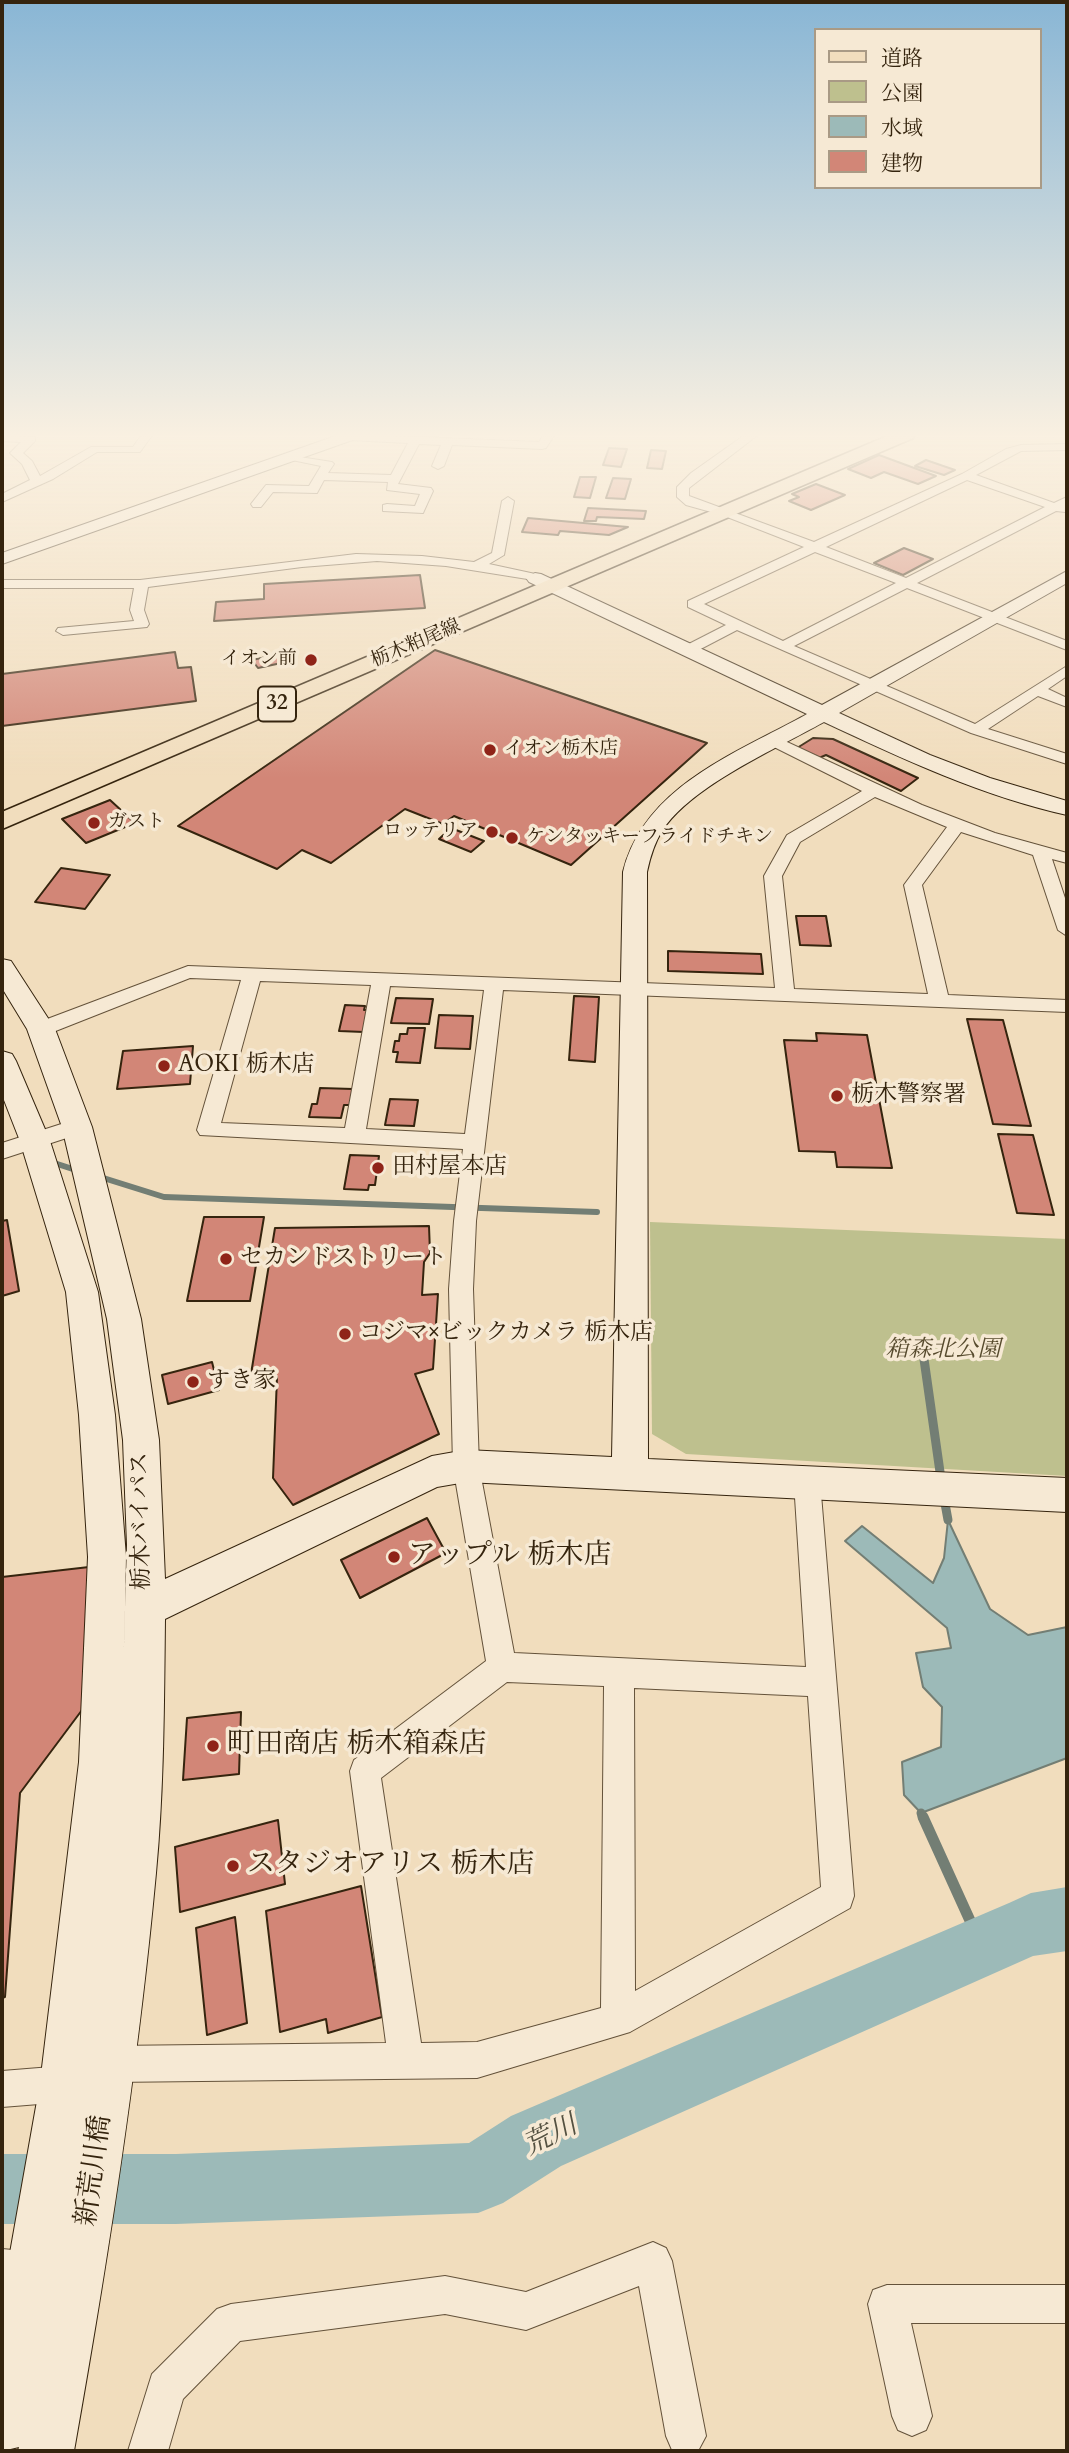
<!DOCTYPE html>
<meta charset="utf-8">
<style>
body{margin:0}
#map{position:relative;width:1069px;height:2453px;overflow:hidden;background:#f1ddbd;font-family:Cardo,"Noto Serif JP",serif}
canvas{display:block}
.frame{position:absolute;inset:0;border:4px solid #35240e;pointer-events:none}
.legend{position:absolute;left:814px;top:28px;width:228px;height:161px;box-sizing:border-box;background:#f6e9d4;border:2px solid #a99a85;margin:0;padding:9px 12px;list-style:none;font-size:21px;color:#35240e}
.legend li{display:flex;align-items:center;gap:14px;height:35px}
.legend b{width:35px;border:2px solid #a99a85}
</style>
<div id="map">
<canvas width="1069" height="2453"></canvas>
<div class="frame"></div>
<ul class="legend">
<li><b style="height:9px;background:#f1ddbd"></b>道路</li>
<li><b style="height:19px;background:#bec08e"></b>公園</li>
<li><b style="height:19px;background:#9cbab8"></b>水域</li>
<li><b style="height:19px;background:#d28677"></b>建物</li>
</ul>
</div>
<script>
const ctx = document.querySelector('canvas').getContext('2d');
ctx.lineJoin = 'round';
function fillPath(path, color) { ctx.fillStyle = color; ctx.fill(path, 'evenodd'); }
function strokePath(path, color, width, dash) { ctx.strokeStyle = color; ctx.lineWidth = width; ctx.lineCap = dash ? 'butt' : 'round'; ctx.setLineDash(dash || []); ctx.stroke(path); }
function drawText(font, color, halo, rows, align = 'center') {
  ctx.font = font + ' Cardo,"Noto Serif JP",serif'; ctx.lineWidth = 7; ctx.setLineDash([]); ctx.textBaseline = 'middle'; ctx.strokeStyle = halo; ctx.fillStyle = color; for (const [text, x, y, turn = 0] of rows) {
    ctx.save(); ctx.translate(x, y); ctx.rotate((+turn || 0) * Math.PI / 180); ctx.textAlign = isNaN(turn) ? turn : align; if (halo) ctx.strokeText(text, 0, 0); ctx.fillText(text, 0, 0); ctx.restore();
  }
}
const green = new Path2D(`
 M650,1222L1067,1239V1476L686,1454L652,1434Z`);
const water = new Path2D(`
 M948,1520L990,1609L1028,1635L1067,1627V1758L921,1813L904,1795L902,1762L941,1747L942,1707L923,1687L916,1653L951,1648L947,1628L845,1541L862,1526L933,1583L944,1558Z`);
const streamFar2 = new Path2D(`
 M51,1162L79,1171
 M97,1176L164,1197L597,1212`);
const streamFar1 = new Path2D(`
 M922,1345L941,1479
 M944,1498L948,1520
 M921,1813L923,1818`);
const stream = new Path2D(`
 M923,1817L982,1947`);
const river = new Path2D(`
 M1067,1887V1951L1033,1956L561,2166L503,2203L478,2213L176,2224H2V2154H176L469,2143L511,2116L1009,1903L1031,1893Z`);
const building = new Path2D(`
 M609,448L627,449L621,467L603,465Z
 M651,450L666,451L662,469L647,468Z
 M879,455L936,476L918,484L884,472L871,478L848,469Z
 M926,460L955,470L944,475L915,466Z
 M580,477H596L590,498L574,497Z
 M613,478L631,479L625,499L606,498Z
 M816,484L845,495L811,510L789,501L799,497L792,494Z
 M588,508L646,511L644,519L597,517L596,521H584Z
 M528,518L628,527L609,535L560,531L558,535L522,532Z
 M904,548L933,559L903,575L874,563Z
 M420,575L425,608L214,621L216,602L264,599V584Z
 M435,650L707,743L571,865L454,816L443,824L405,809L331,863L302,850L277,869L178,826Z
 M175,652L178,668L191,667L196,701L2,726V674Z
 M280,654L286,662L258,668L252,660Z
 M813,738L833,739L918,778L901,791L826,755L819,758L797,748Z
 M110,800L135,823L86,843L62,819Z
 M451,828L484,841L471,852L439,839Z
 M61,868L110,875L85,909L35,902Z
 M796,916H826L831,946L800,945Z
 M668,951L761,954L763,974L668,971Z
 M574,996L599,997L595,1062L569,1060Z
 M396,998L433,999L429,1024L391,1023Z
 M345,1005L365,1006L364,1010H369L364,1032L339,1031Z
 M439,1015L473,1016L470,1049L435,1048Z
 M967,1019L1003,1020L1031,1126L993,1124Z
 M408,1028H425L420,1063L396,1062L398,1052H393L395,1041H399L400,1034H407Z
 M816,1033L867,1035L892,1168L837,1167L835,1152L799,1151L784,1040L817,1041Z
 M193,1046L190,1084L117,1089L123,1051Z
 M320,1088L353,1089L350,1105H344L341,1118L309,1117L312,1104H317Z
 M390,1099L418,1100L414,1126L385,1125Z
 M998,1134L1033,1135L1054,1215L1017,1213Z
 M350,1155L379,1156L375,1185H369L368,1190L344,1189Z
 M204,1217H264L250,1301H187Z
 M7,1220L19,1291L2,1296V1221Z
 M429,1226L430,1253L424,1262L422,1295L438,1294L433,1369L415,1374L439,1434L293,1505L273,1478L277,1377L251,1374L275,1228Z
 M212,1362L219,1390L168,1404L162,1375Z
 M427,1518L446,1553L360,1598L341,1560Z
 M89,1567L82,1710L20,1793L5,1997L2,1998V1577Z
 M241,1712L239,1774L183,1780L187,1718Z
 M278,1820L285,1884L180,1912L175,1847Z
 M361,1886L382,2017L328,2033L326,2019L280,2032L266,1911Z
 M235,1917L247,2023L207,2035L196,1928Z`);
const street = new Path2D(`
 M142,434H153L140,452H97L53,479L2,502V494L30,480L22,464L10,453L21,442L2,441V435L35,437V441L23,453L32,461L40,476L91,447H133Z
 M347,434L539,442L544,434H555L546,448L542,449L452,445L444,466L438,469L432,466L441,445L419,444L398,484L431,488L433,491L423,513L383,511V505L387,504L415,506L420,494L387,490L388,482L324,480L317,493L273,492L261,507H253L251,504L266,485L309,486L321,466L287,459V455L332,462L334,464L328,473L391,475L408,443L349,440L343,437Z
 M746,434H759L689,488V496L814,542L962,474L1006,449L1021,445L1067,444V450L1021,451L976,475L1054,503L1067,497L1065,512L1056,511L917,583L1067,641V650L907,588L794,646L975,724L1067,666V676L1048,689L1067,698V707L1038,696L988,729L1067,754V764L971,733L737,630L691,654H681V648L726,625L688,607V601L804,547L722,515L686,505L677,497V487L691,473ZM967,480L1045,507L906,578L826,547ZM815,552L896,583L783,641L704,604Z
 M508,497L514,501L504,555L489,564L540,575V581L446,566L377,561L302,567L148,587L144,610L149,624L147,627L63,635L56,631L58,628L134,621L130,610L134,588H2V580H140L356,554L422,556L474,562L492,553L502,501Z
 M772,735L922,805L995,833L1067,853V863L1052,859L1067,904V936L1058,930L1033,855L961,832L922,885L948,995L1067,1000V1012L503,990L476,1221L473,1289L479,1466L514,1653L806,1667L794,1482L798,1474L807,1470L816,1474L820,1482L854,1896L850,1908L630,2032L477,2078L110,2082L98,2076L92,2064L98,2052L110,2046L386,2043L350,1771L354,1760L486,1661L453,1466L449,1289L454,1221L463,1149L200,1135L197,1130L241,980L190,978L48,1034H34L31,1029L34,1024L188,966L775,988L764,876L787,835L862,791L766,743L764,740L766,737ZM875,797L947,827L904,885L928,994L794,989L782,876L800,842ZM260,981L371,985L345,1128L221,1123ZM390,986L484,990L465,1134L366,1129ZM507,1682L604,1686L601,2008L477,2042L421,2043L381,1778ZM634,1688L808,1696L821,1887L635,1991Z
 M77,1119L85,1122L88,1127L85,1132L2,1159V1143Z
 M64,2066L76,2072L82,2084L76,2096L64,2102L2,2107V2071Z
 M653,2242L666,2248L672,2261L706,2436L698,2451L672,2450L666,2436L639,2286L526,2330L445,2314L240,2341L183,2399L168,2451H128L152,2374L217,2309L231,2304L445,2276L526,2292Z
 M2,2249L34,2252L47,2258L53,2271L47,2284L34,2290L2,2287Z
 M887,2285H1067V2323H911L932,2416L926,2430L912,2436L898,2430L892,2416L868,2304L873,2290Z`);
const secondary = new Path2D(`
 M341,434H364L361,437L2,564V553Z
 M1067,571V583L839,713L930,755L990,778L1067,801V815C982,796 903,759 824,722C776,749 691,786 662,831C654,844 650,858 647,872L648,1459L1067,1478V1512L466,1482L437,1487L165,1619C164,1704 164,1789 156,1873C138,2067 108,2260 74,2451H18L19,2447L2,2451V2298L40,2084L79,1762L88,1557L79,1415L66,1292L20,1141L2,1095V1051L12,1054L16,1061L50,1141L98,1292L115,1415L126,1557L125,1608L127,1545L123,1440L107,1319L62,1127L27,1029L2,988V959L11,961L55,1029L92,1127L141,1319L159,1440L165,1579L432,1456L466,1450L612,1457L623,872C644,786 737,753 807,714L529,582L526,578L535,573L541,574L822,705ZM125,1610V1611L121,1752Z`);
const primary = new Path2D(`
 M892,434H915L913,438L2,829V812Z`);
const markers = [
 [311,660,7,"#8f2418"],
 [490,750,7,"#8f2418"],
 [94,823,7,"#8f2418"],
 [492,832,7,"#8f2418"],
 [512,838,7,"#8f2418"],
 [164,1066,7,"#8f2418"],
 [837,1096,7,"#8f2418"],
 [378,1168,7,"#8f2418"],
 [226,1259,7,"#8f2418"],
 [345,1334,7,"#8f2418"],
 [193,1382,7,"#8f2418"],
 [394,1557,7,"#8f2418"],
 [213,1746,7,"#8f2418"],
 [233,1866,7,"#8f2418"]
];
const farStreetnames = [
 ["栃木粕尾線",416,644,-23]
];
const farPoinames = [
 ["イオン前",297,660,"right"],
 ["イオン栃木店",504,750],
 ["ガスト",108,823],
 ["ロッテリア",478,832,"right"],
 ["ケンタッキーフライドチキン",526,838]
];
const shields = [
 [277,704,38]
];
const shieldNames = [
 ["32",277,704]
];
const poiNames = [
 ["AOKI 栃木店",178,1066],
 ["栃木警察署",851,1096],
 ["田村屋本店",392,1168],
 ["セカンドストリート",240,1259],
 ["コジマ×ビックカメラ 栃木店",359,1334],
 ["すき家",207,1382]
];
const parkNames = [
 ["箱森北公園",943,1351]
];
const streetNames = [
 ["栃木バイパス",142,1521,-91]
];
const nearPoinames = [
 ["アップル 栃木店",408,1557],
 ["町田商店 栃木箱森店",227,1746],
 ["スタジオアリス 栃木店",247,1866]
];
const nearWaternames = [
 ["荒川",551,2137,-26]
];
const nearStreetnames = [
 ["新荒川橋",95,2171,-82]
];
fillPath(green, '#bec08e');
fillPath(water, '#9cbab8');
strokePath(water, '#737e74', 2);
strokePath(streamFar2, '#737e74', 6);
strokePath(streamFar1, '#737e74', 9);
strokePath(stream, '#737e74', 11);
fillPath(river, '#9cbab8');
fillPath(building, '#d28677');
strokePath(building, '#35240e', 2);
strokePath(street, '#64523a', 2);
strokePath(secondary, '#35240e', 2);
strokePath(primary, '#35240e', 3);
fillPath(street, '#f6e9d4');
fillPath(secondary, '#f6e9d4');
fillPath(primary, '#f1ddbd');
const sky = ctx.createLinearGradient(0, 0, 0, 778);
sky.addColorStop(0, '#89b6d5');
sky.addColorStop(0.56, '#f9f0e1');
sky.addColorStop(1, '#f9f0e100');
ctx.fillStyle = sky;
ctx.fillRect(0, 0, 1069, 778);
for (const [x, y, r, color] of markers) { const dot = new Path2D(); dot.arc(x, y, r, 0, 2 * Math.PI); ctx.fillStyle = color; ctx.fill(dot); strokePath(dot, '#f6e9d4', 2.5); }
drawText('19px', '#35240e', '#f6e9d4', farStreetnames);
drawText('19px', '#35240e', '#f6e9d4', farPoinames, 'left');
for (const [x, y, w] of shields) { const box = new Path2D(); box.roundRect(x - w / 2, y - 17.5, w, 35, 5); ctx.fillStyle = '#f6e9d4'; ctx.fill(box); strokePath(box, '#35240e', 2); }
drawText('bold 21px', '#35240e', null, shieldNames);
drawText('23px', '#35240e', '#f6e9d4', poiNames, 'left');
drawText('italic 23px', '#574b2e', '#f6e9d4', parkNames);
drawText('23px', '#35240e', '#f6e9d4', streetNames);
drawText('28px', '#35240e', '#f6e9d4', nearPoinames, 'left');
drawText('italic 28px', '#545141', '#f6e9d4', nearWaternames);
drawText('28px', '#35240e', '#f6e9d4', nearStreetnames);
</script>
